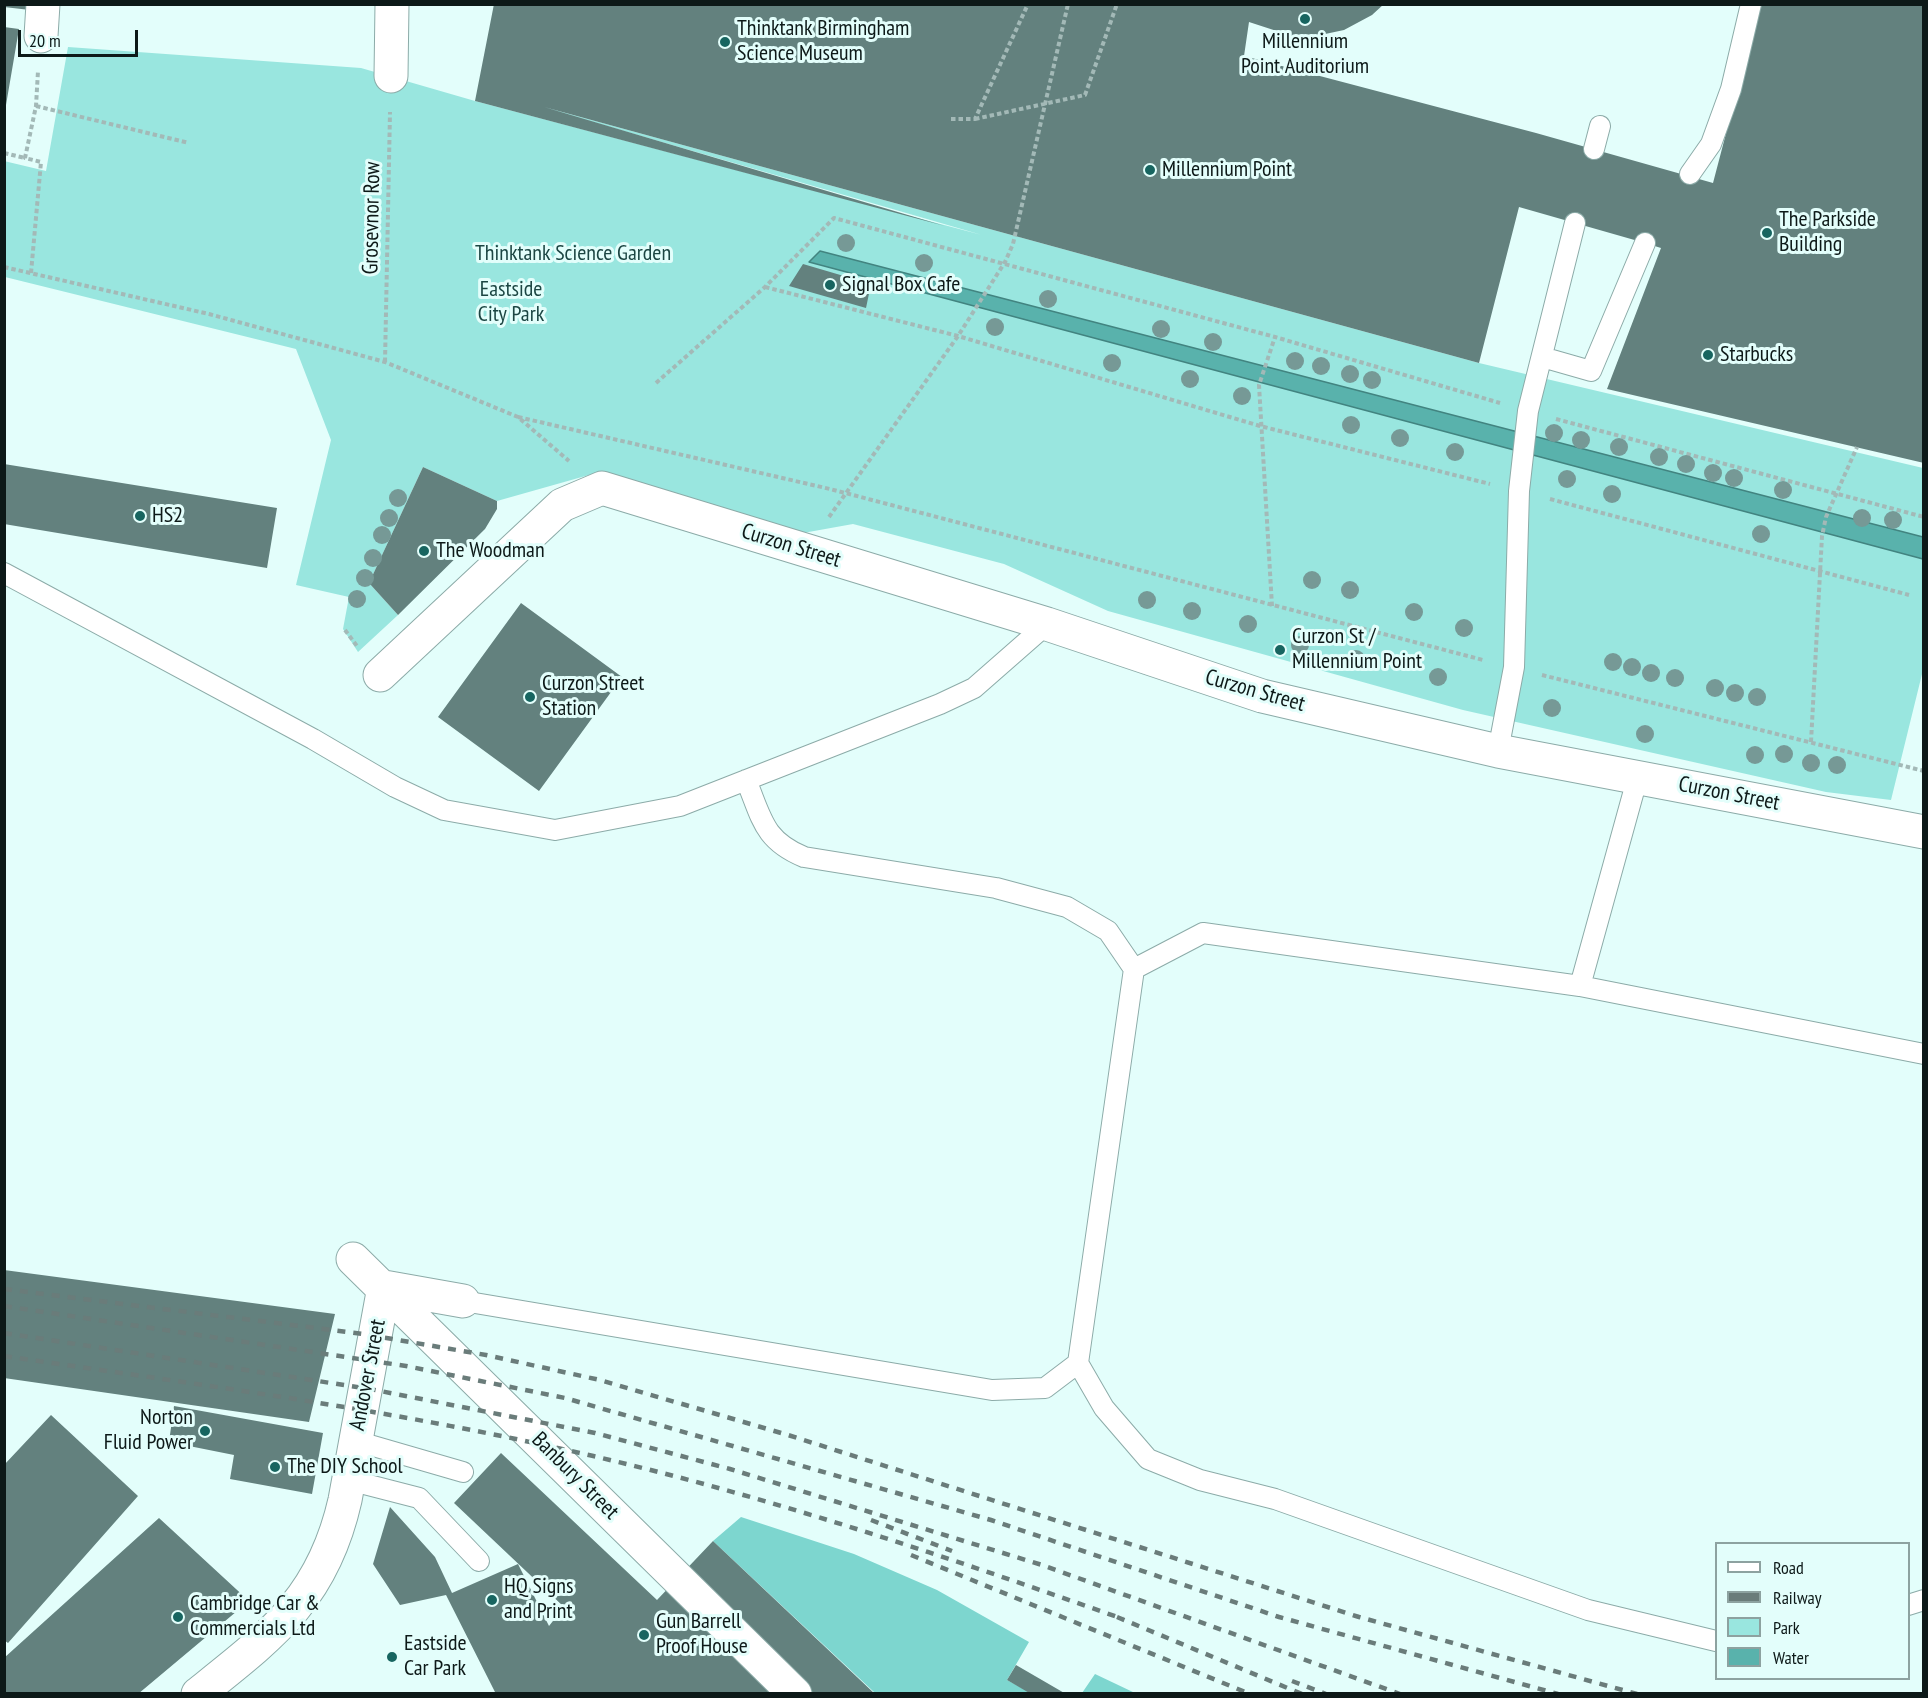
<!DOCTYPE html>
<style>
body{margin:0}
#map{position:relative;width:1928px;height:1698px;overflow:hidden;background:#e3fefb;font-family:"PT Sans Narrow",sans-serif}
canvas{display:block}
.frame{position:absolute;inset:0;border:6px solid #0d1918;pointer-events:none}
.legend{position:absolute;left:1715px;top:1542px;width:195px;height:138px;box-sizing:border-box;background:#e3fefb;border:2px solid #8da2a0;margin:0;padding:8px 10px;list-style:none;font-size:18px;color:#0d1918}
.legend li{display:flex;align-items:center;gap:12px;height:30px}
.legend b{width:30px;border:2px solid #8da2a0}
.scale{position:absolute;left:18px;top:30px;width:120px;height:27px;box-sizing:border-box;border:3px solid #0d1918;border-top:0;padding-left:8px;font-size:18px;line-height:21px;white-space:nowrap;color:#0d1918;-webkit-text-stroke:4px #e3fefb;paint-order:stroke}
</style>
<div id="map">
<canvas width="1928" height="1698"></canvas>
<div class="frame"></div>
<ul class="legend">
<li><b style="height:8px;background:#fff"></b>Road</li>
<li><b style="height:8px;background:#6a7c7a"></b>Railway</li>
<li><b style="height:16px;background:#99e6df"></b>Park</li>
<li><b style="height:16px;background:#59b2ac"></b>Water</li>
</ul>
<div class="scale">20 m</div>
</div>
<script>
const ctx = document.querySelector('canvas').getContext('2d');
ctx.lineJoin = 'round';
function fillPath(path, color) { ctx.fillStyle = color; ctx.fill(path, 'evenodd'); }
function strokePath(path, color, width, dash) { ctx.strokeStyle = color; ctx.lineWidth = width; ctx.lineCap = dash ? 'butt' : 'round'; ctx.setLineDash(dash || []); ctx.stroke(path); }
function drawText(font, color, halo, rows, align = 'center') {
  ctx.font = font + ' "PT Sans Narrow",sans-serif'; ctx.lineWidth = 6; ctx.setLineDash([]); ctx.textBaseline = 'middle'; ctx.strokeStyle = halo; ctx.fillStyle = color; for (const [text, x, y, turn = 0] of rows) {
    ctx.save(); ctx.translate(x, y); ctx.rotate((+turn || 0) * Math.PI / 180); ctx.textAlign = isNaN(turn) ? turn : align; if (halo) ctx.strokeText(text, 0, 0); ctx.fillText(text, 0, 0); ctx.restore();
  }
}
const green = new Path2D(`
 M68,47L361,68L475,101L982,235L493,93L1479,363L1923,468V670L1891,800L1826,792L1463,710L1108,611L1004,564L853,524L803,533L596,473L497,501L423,467L369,583L398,615L358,652L343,629L349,597L296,585L331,440L296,349L5,277L4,161L46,171Z`);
const forest = new Path2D(`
 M741,1517L854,1554L937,1590L1029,1642L1007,1680L1031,1693H875L713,1541Z
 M1095,1674L1135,1693H1082Z`);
const water = new Path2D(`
 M820,251L1923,537V559L809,262Z`);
const building = new Path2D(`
 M4,4H30V10L4,7Z
 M494,4H1384L1372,15L1344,30L1311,37L1292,36L1249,22L1244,56L1536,133L1713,183L1760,4H1924V463L1607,389L1661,248L1645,243L1519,207L1479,363L544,107L945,226L475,101Z
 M4,27L19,29L6,105H4Z
 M803,264L871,284L866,308L789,286Z
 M4,464L277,508L267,568L4,524Z
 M423,467L497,501V509L485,529L398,615L369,583Z
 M521,603L622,677L539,791L438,717Z
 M4,1270L335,1314L309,1422L4,1378Z
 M174,1406L323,1433L312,1494L230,1479L234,1455L169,1442Z
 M51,1415L138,1496L8,1643L4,1640V1465Z
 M501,1453L657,1600L713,1541L875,1694H496L446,1595L400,1605L373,1564L390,1507L435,1557L452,1593L518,1564L549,1626L564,1607L454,1503Z
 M159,1518L249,1601L138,1694H4V1658Z
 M1016,1665L1066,1694H1031L1007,1680Z`);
const path = new Path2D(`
 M36,106L189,143
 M951,119H975L1028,4
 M975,119L1085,95L1117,4
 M4,153L25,158
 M4,267L209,314L385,362L518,417L569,461
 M31,273L41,162L25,158L36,106L38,71
 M765,287L958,336L1260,426L1490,484
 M385,362L390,112
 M656,383L765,287L834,218L1275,337L1500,403
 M518,417L830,489L1483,660
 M1556,419L1924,517
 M1550,499L1909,595
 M829,517L958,336L1005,262L1013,244L1068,4
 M1272,606L1259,385L1275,337
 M345,630L357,646
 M1542,675L1924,771
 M1811,742L1822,536L1826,517L1857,447`);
const service = new Path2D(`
 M1594,149L1600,126
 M1690,174L1711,144L1731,89L1751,4
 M1542,357L1591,371L1645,243
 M4,573L313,739L395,787L444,810L555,830L680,806L940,704L974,688L1047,624
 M1498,751L1514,667L1519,491L1528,411L1575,223
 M746,780C762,818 763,840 804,857L996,888L1067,907L1108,931L1134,969L1078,1363L1104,1408L1148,1459L1200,1480L1275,1499L1588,1610L1716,1641
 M1134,969L1203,933L1580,986L1924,1054
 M1580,986L1638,776
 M463,1301L992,1390L1045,1388L1078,1363
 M356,1441L463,1472
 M349,1480L419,1498L479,1561
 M1908,1605L1924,1600`);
const minor = new Path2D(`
 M41,36L43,4
 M391,76L392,4
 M380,675L562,505L602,488L1047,624L1262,696L1498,751L1924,832
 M353,1259L795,1694
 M198,1694C272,1635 323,1598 345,1500L384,1287L463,1301`);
const rail = new Path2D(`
 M4,1289L363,1334L486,1355L600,1380L788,1435L1359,1617L1637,1694
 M4,1306L406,1366L565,1398L991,1520L1279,1617L1558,1694
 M4,1333L370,1389L595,1433L730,1469L1042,1565L1400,1694
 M4,1356C188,1383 372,1407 553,1447C747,1489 936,1553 1123,1619
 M871,1520L952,1551
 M911,1555L1250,1694
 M1117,1617L1302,1694
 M1292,1681L1326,1694`);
const trees = [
 [846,243],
 [924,263],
 [1048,299],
 [995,327],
 [1161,329],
 [1213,342],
 [1295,361],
 [1112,363],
 [1321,366],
 [1350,374],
 [1190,379],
 [1372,380],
 [1242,396],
 [1351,425],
 [1554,433],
 [1400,438],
 [1581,440],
 [1619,447],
 [1455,452],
 [1659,457],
 [1686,464],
 [1713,473],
 [1734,478],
 [1567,479],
 [1783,490],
 [1612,494],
 [398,498],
 [389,518],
 [1862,518],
 [1893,520],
 [1761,534],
 [382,535],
 [373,558],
 [365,578],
 [1312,580],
 [1350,590],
 [357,599],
 [1147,600],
 [1192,611],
 [1414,612],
 [1248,624],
 [1464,628],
 [1300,645],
 [1356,659],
 [1613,662],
 [1632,667],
 [1651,673],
 [1438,677],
 [1675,678],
 [1715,688],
 [1735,693],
 [1757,697],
 [1552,708],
 [1645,734],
 [1784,754],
 [1755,755],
 [1811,763],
 [1837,765]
];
const markers = [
 [1305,19,6,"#176560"],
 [725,42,6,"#176560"],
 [1150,170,6,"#176560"],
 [1767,233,6,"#176560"],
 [830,285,6,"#176560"],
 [1708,355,6,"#176560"],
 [140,516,6,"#176560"],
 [424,551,6,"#176560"],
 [1280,650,6,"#176560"],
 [530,697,6,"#176560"],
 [205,1431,6,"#176560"],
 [275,1467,6,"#176560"],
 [492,1600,6,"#176560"],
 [178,1617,6,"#176560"],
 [644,1635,6,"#176560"],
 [392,1657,6,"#176560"]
];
const poiNames = [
 ["Thinktank Birmingham",737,29],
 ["Science Museum",737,54],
 ["Millennium",1305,42,"center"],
 ["Point Auditorium",1305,67,"center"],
 ["Millennium Point",1162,170],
 ["The Parkside",1779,220],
 ["Building",1779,245],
 ["Signal Box Cafe",842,285],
 ["Starbucks",1720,355],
 ["HS2",152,516],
 ["The Woodman",436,551],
 ["Curzon St /",1292,637],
 ["Millennium Point",1292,662],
 ["Curzon Street",542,684],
 ["Station",542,709],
 ["Norton",193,1418,"right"],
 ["Fluid Power",193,1443,"right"],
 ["The DIY School",287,1467],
 ["HQ Signs",504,1587],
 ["and Print",504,1612],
 ["Cambridge Car &",190,1604],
 ["Commercials Ltd",190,1629],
 ["Gun Barrell",656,1622],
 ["Proof House",656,1647],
 ["Eastside",404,1644],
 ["Car Park",404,1669]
];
const streetNames = [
 ["Grosevnor Row",372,218,-89],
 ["Curzon Street",791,546,17],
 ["Curzon Street",1255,691,16],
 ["Curzon Street",1729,794,11],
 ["Andover Street",368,1375,-79],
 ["Banbury Street",575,1476,45]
];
const parkNames = [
 ["Thinktank Science Garden",573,254],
 ["Eastside",511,290],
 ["City Park",511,315]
];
fillPath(green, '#99e6df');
fillPath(forest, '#7dd6cf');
fillPath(water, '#59b2ac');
strokePath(water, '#428480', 1.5);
fillPath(building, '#63817e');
strokePath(service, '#8caba8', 22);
strokePath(minor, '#8caba8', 35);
strokePath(path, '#a3b9b7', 4, [4.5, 3]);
strokePath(service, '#fff', 20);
strokePath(minor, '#fff', 33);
strokePath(rail, '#6a7c7a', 4.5, [8, 8]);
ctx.fillStyle = '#769996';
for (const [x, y] of trees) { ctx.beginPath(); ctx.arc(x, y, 9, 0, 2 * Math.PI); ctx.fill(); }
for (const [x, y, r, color] of markers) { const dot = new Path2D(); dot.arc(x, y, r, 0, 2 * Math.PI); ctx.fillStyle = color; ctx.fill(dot); strokePath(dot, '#e3fefb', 2); }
drawText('22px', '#0d1918', '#e3fefb', poiNames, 'left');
drawText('22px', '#0d1918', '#e3fefb', streetNames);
drawText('22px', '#1c4643', '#e3fefb', parkNames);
</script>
